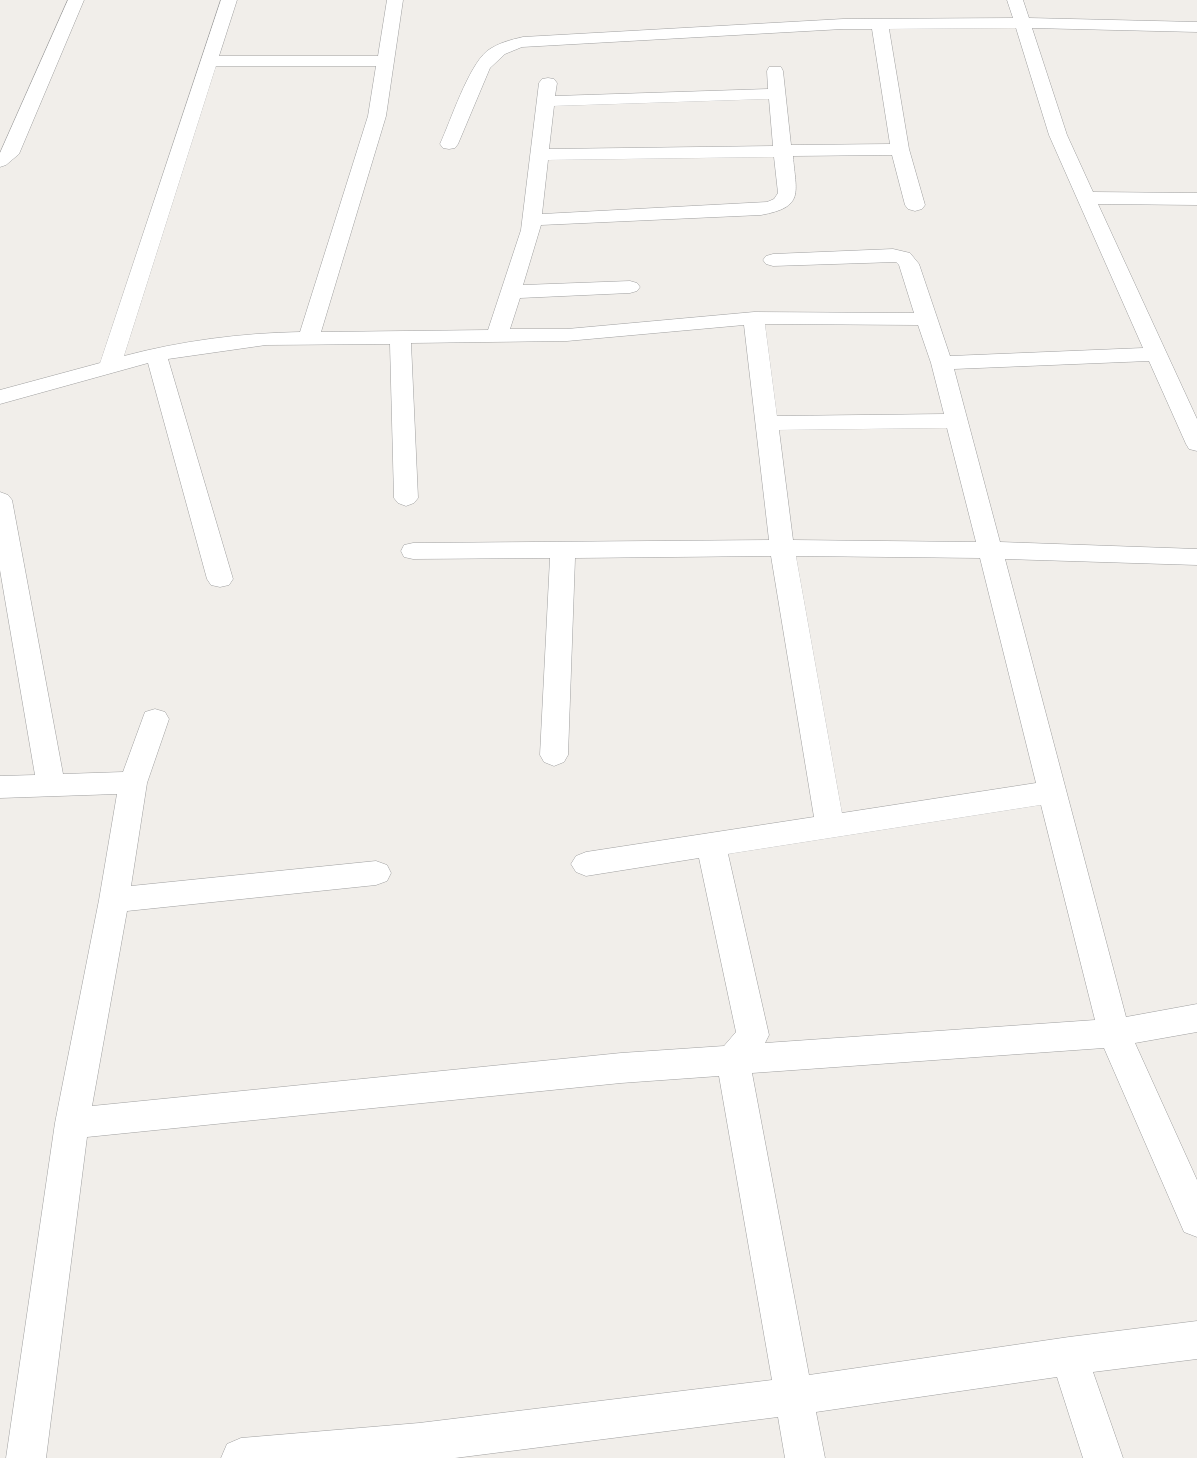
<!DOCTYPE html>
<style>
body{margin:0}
canvas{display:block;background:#f1eeea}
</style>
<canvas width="1197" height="1458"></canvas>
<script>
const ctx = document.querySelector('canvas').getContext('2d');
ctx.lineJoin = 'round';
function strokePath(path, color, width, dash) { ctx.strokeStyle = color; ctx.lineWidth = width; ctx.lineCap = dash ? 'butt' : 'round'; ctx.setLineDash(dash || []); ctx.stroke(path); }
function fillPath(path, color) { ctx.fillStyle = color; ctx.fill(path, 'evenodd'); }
const street = new Path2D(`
 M68,0H84L19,154L6,165L0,167V153Z
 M221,0H237L219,56H378L387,0H403L386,116L321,332L488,330L521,230L539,83L542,79L548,78L554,79L557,83L555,96L768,89L767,71L769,67H781L783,71L791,145L890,144L872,29H843L522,47L505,54L490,68L458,144L455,148L449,149L443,148L440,144C451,120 468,67 487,51C498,43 510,40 523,37L843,19L1013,18L1007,0H1023L1029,18L1197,22V32L1032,28L1067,135L1093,192L1197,193V205L1098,204L1197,419V451L1189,449L1186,444L1149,361L954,369L1000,542L1197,549V565L1005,559L1126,1017L1197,1004V1032L1135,1043L1197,1180V1237L1184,1232L1104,1048L752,1073L809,1375L1069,1337L1197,1321V1359L1093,1372L1123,1458H1083L1057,1377L816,1412L825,1458H785L778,1417L455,1458H221L227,1444L241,1438L419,1423L772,1380L719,1076L621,1083L87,1137L46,1458H6L55,1123L99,900L117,794L0,798V776L35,775L0,570V492L8,495L12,500L63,774L123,772L145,712L155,709L165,712L169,719L147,783L131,886L376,861L387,865L391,873L387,881L376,885L127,911L92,1106L621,1053L724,1046L736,1032L699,858L586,876L576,872L571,864L576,856L586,852L814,817L771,556L575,558L568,755L564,762L554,766L544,762L540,755L550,558L413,559L404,557L401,551L404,545L413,543L769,540L744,325L567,341L411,343L418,498L414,503L406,506L398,503L394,498L390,344L266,345L168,359L233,579L229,585L220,587L211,585L207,579L148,363L0,404V390L100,363ZM1016,28L1049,135L1143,348L950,356L919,264L910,253L893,249L773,254L766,256L763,260L766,264L773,266L896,262L899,265L914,313L754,312L567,329H510L520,298L630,293L637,291L640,287L637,283L630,281L523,285L541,225L761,215C805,207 796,193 793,156L892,155L905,205L908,209L915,211L922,209L925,205L909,149L889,29ZM216,66H376L368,116L300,332C242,333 180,341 124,356ZM769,99L773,146L549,149L554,106ZM774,157L778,193L774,199L767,202L542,214L548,160ZM765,324L918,325L931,363L944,414L777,416ZM947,428L976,542L793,540L779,430ZM796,556L980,558L1036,783L842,813ZM1041,805L1095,1020L765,1043L769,1035L728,854Z`);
strokePath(street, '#9f9f9f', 1);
fillPath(street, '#fff');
</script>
